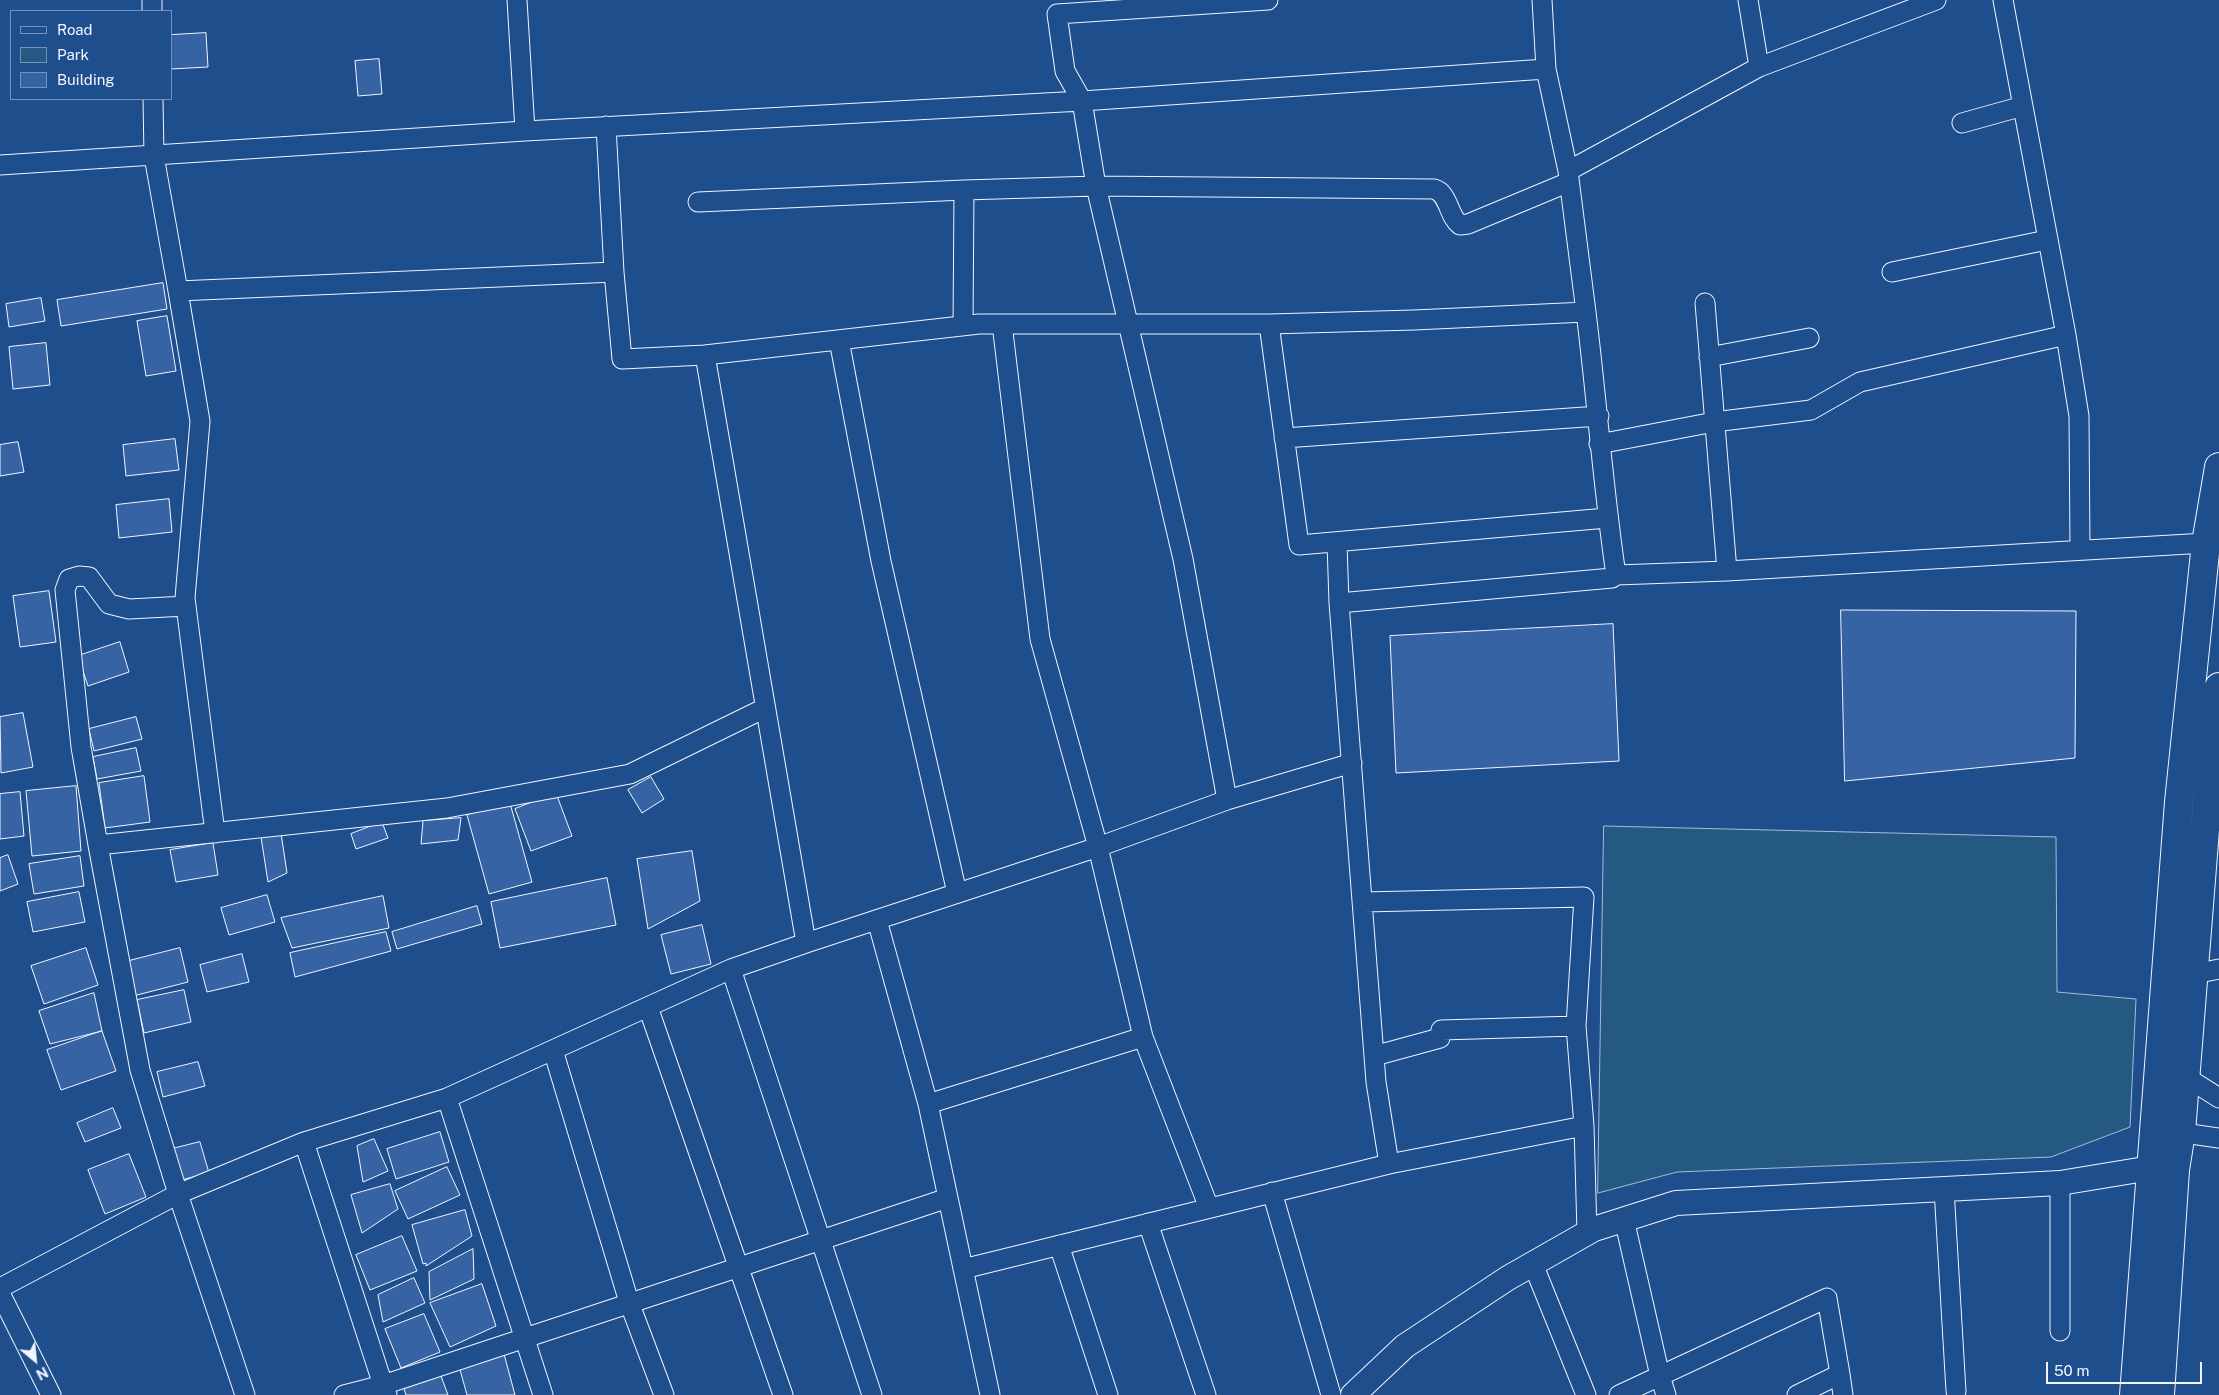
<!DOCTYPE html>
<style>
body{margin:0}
#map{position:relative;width:2219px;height:1395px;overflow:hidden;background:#1f4e8c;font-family:"Public Sans",sans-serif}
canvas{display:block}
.legend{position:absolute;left:10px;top:10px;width:162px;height:90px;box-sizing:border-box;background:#1f4e8c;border:1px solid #7391ba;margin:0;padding:6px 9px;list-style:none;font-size:15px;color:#f2f6ff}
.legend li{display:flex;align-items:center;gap:10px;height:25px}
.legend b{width:25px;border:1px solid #7391ba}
.north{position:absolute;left:10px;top:1335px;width:50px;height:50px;-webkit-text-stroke:4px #1f4e8c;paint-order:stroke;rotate:152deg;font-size:14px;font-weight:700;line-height:20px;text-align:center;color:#f2f6ff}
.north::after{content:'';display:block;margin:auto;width:18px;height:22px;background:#f2f6ff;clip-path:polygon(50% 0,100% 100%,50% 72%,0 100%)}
.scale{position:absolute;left:2046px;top:1362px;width:156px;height:22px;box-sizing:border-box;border:2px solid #f2f6ff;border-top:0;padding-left:6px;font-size:15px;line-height:18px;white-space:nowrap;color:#f2f6ff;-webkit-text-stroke:4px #1f4e8c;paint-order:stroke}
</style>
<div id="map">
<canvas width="2219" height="1395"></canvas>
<ul class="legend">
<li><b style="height:6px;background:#1f4e8c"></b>Road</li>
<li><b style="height:14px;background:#245a82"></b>Park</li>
<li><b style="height:14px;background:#3563a3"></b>Building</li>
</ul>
<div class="north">N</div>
<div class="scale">50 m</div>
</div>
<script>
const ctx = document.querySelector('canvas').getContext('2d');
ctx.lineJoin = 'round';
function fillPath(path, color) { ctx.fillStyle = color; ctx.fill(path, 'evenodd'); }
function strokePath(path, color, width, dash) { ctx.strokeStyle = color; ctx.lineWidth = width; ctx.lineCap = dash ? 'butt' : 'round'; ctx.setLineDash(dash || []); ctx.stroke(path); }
const green = new Path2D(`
 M1604,826L2056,837L2057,992L2136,999L2130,1127L2051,1157L1677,1172L1598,1193Z`);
const building = new Path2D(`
 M206,33L208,67L171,69V35Z
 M379,59L382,94L358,96L355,61Z
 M163,283L167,309L61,326L57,300Z
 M41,298L45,321L9,327L6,304Z
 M167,316L176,371L146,376L137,321Z
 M46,343L50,385L13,389L9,347Z
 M175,439L179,470L126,476L123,445Z
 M18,442L24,472L0,476V445Z
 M169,499L172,532L119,538L116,505Z
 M49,591L56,642L20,647L13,596Z
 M1841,610L2076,611L2075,758L1845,781Z
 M1613,624L1619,761L1396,773L1390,636Z
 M120,642L129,672L88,686L78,656Z
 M23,713L33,767L1,773L0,717Z
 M136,717L142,739L94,751L89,729Z
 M136,748L141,771L97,779L93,757Z
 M144,776L150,822L105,828L99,783Z
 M651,777L664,799L642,813L628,790Z
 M76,786L81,851L32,856L26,791Z
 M20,792L24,836L0,839V794Z
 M556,793L572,836L531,851L515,809Z
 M510,803L532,882L489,894L467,815Z
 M461,818L458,840L421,844L423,821Z
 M382,822L388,838L356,849L351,834Z
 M281,833L287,873L268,882L261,837Z
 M213,843L218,875L176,882L170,850Z
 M692,851L700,901L648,929L637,859Z
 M8,855L18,884L0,891V858Z
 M80,856L84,886L34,894L29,864Z
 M607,878L616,925L500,948L491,902Z
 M79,892L85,922L33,932L27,902Z
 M267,895L275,922L229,935L221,908Z
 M383,896L389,928L292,948L281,918Z
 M477,906L482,924L397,949L392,932Z
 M702,925L711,964L671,974L661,935Z
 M386,932L391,951L295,977L290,953Z
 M86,948L98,985L44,1004L31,966Z
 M180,948L188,982L133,996L125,962Z
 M242,954L249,982L207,992L200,965Z
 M184,990L191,1022L144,1033L137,1000Z
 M94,993L102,1031L50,1044L39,1011Z
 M102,1031L116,1071L61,1090L47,1050Z
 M198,1062L205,1086L163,1097L157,1072Z
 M113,1108L121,1128L85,1142L77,1123Z
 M440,1132L449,1162L396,1179L387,1149Z
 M374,1139L388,1171L363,1182L357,1146Z
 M200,1142L209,1173L181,1180L172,1149Z
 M129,1154L146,1197L105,1214L88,1170Z
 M447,1167L460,1195L408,1219L395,1191Z
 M390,1184L398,1209L362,1233L351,1195Z
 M465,1210L472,1236L426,1266V1263L423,1264L412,1225Z
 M402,1236L417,1271L370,1290L356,1255Z
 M473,1249L474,1279L430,1300L429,1272Z
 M414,1278L425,1303L383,1322L378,1295Z
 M482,1284L496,1326L450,1347L430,1303Z
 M424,1314L440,1352L401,1368L385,1329Z
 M504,1354L515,1395H467L459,1366Z
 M441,1376L448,1395H406L404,1389Z`);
const minor = new Path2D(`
 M152,0V11
 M517,0L525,131
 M1542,0L1546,69L1568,171L1586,312
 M1748,0L1759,67
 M2003,0L2066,335L2079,416L2080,550
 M153,99L154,156L178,291L614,272L622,359L705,355
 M1962,123L2023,106
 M606,126L614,272
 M0,165L525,131L1082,101L1065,71L1057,14L1268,0
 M1568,171L1759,67L1936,0
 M698,202L964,190
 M1892,272L2047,240
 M178,291L200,421L185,598L215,833
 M1705,303L1727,571
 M1269,324L1299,545L1607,518
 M963,326L964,190L1096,186L1434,189C1449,193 1448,216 1460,225L1468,224L1569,182
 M839,340L881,561L957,893
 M1709,357L1809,338
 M1284,438L1599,416
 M1599,444L1714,422L1811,410L1860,382L2066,335
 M1337,543L1339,603
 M1352,763L1227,800L1098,847L806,943L705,355L979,324H1269L1414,320L1586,312C1597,400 1603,488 1616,575
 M1227,800L1183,559L1096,186L1082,101L1546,69
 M98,845L81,747L65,590L69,579L79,576L89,577L109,604L129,609L186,606
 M1363,902L1584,897L1576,1026L1584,1126
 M877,920L928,1104L990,1395
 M806,943L731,969L872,1395
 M2194,974L2219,969
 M648,1007L783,1395
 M1143,1037L1209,1208
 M553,1050L629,1302L664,1395
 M1374,1056L1440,1038L1441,1030L1576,1026
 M2177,1076L2186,1077L2219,1098
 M447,1098L304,1142L178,1194L140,1070L98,845L447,808L630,774L765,708
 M928,1104L1143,1037L1098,847L1040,639L1002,324
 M2170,1131L2219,1138
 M304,1142L383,1385L344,1395
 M1944,1189L1956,1391
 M1272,1192L1331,1395
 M1624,1219L1660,1376L1666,1395
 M1148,1223L1206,1395
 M1587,1233L1584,1126L1389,1164L1376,1082L1339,603L1612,578L1616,575L1727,571L2206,543
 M1059,1245L1108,1395
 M1533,1264L1586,1395
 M963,1269L1389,1164
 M0,1288L178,1194L245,1395
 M0,1293L51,1395
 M2060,1331V1183
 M1840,1374L1843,1395
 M387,1395L383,1385L948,1198
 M543,1395L447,1098L731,969
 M1619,1395L1827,1298L1840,1374L1797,1395`);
const tertiary = new Path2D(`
 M1353,1395L1405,1346L1508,1278L1594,1229L1676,1203L2060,1183L2151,1168L2170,1169`);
const trunk = new Path2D(`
 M2134,1395L2179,802L2206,543L2219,467
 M2160,1395L2175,1170L2181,1132L2207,804L2219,687`);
fillPath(green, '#245a82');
strokePath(green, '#a8bbd7', 1);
fillPath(building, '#3563a3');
strokePath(building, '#f2f6ff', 1);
strokePath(minor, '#f2f6ff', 21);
strokePath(tertiary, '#f2f6ff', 26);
strokePath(trunk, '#f2f6ff', 30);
strokePath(minor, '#1f4e8c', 19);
strokePath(tertiary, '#1f4e8c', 24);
strokePath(trunk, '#1f4e8c', 28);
</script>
